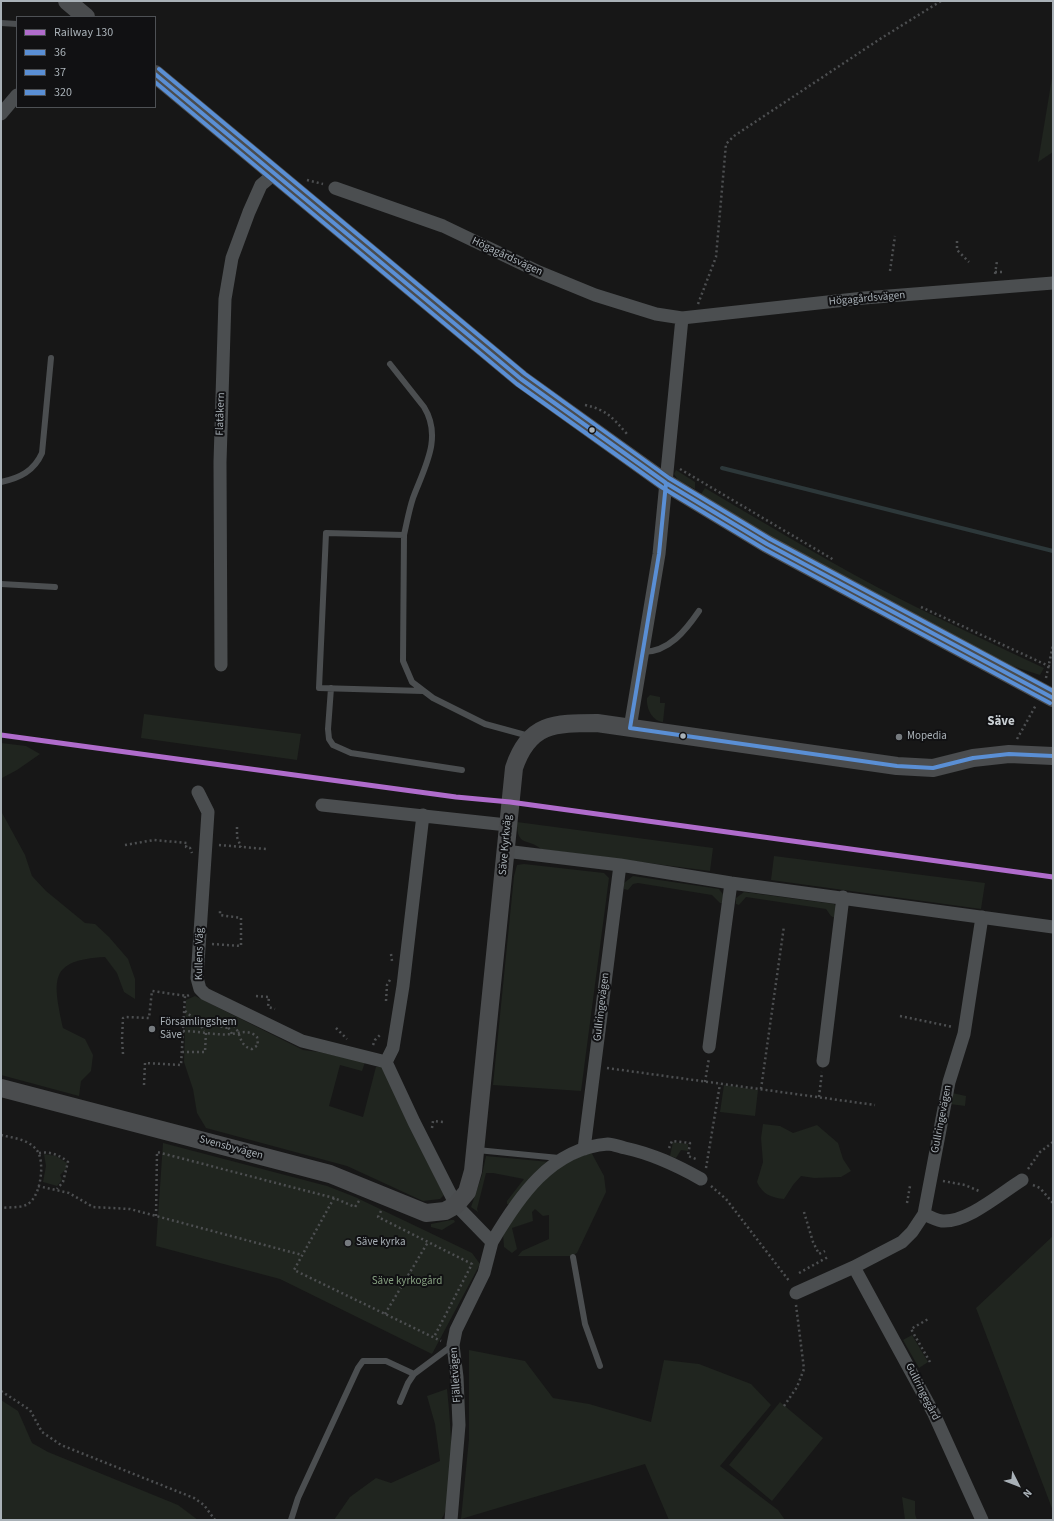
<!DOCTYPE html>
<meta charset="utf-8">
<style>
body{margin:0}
#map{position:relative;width:1054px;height:1521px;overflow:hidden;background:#171717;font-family:"Source Sans 3",sans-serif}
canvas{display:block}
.frame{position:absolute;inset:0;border:2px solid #a9b1b7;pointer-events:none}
.legend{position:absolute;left:16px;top:16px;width:140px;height:92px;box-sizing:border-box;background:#111113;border:1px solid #4e5155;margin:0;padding:5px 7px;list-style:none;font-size:12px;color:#a9b1b7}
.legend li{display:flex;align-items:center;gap:8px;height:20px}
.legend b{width:20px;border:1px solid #4e5155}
.north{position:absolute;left:998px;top:1465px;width:40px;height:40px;-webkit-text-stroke:3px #111113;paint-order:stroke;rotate:132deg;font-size:11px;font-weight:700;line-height:16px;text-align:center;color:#a9b1b7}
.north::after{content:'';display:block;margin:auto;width:14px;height:18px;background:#a9b1b7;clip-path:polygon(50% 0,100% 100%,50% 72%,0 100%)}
</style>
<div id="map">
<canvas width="1054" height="1521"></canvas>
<div class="frame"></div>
<ul class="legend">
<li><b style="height:5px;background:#b06ccc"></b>Railway 130</li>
<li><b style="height:5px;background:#5a8fd5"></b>36</li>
<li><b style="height:5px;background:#5a8fd5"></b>37</li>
<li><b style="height:5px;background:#5a8fd5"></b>320</li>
</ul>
<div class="north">N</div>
</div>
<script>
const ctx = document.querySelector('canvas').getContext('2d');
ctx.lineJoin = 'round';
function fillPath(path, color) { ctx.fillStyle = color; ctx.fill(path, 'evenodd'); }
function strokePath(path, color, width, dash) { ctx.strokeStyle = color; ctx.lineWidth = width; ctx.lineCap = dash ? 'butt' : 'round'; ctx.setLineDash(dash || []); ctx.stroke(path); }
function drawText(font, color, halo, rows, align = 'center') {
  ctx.font = font + ' "Source Sans 3",sans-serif'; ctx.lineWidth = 4; ctx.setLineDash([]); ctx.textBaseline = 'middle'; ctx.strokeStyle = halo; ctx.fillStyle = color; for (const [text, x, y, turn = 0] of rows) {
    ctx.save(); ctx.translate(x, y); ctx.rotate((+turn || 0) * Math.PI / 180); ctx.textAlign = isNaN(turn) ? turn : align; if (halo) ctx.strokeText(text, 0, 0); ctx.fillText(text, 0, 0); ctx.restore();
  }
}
const green = new Path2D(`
 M1053,72V152L1038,162Z
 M676,470L695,482V489L678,480L674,474Z
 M705,488C761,521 817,555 875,586C930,615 987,641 1044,668L1040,675L1009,665L791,549L701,494Z
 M650,695L660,697V703H665L663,722C652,721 646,708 647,698Z
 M144,714L301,734L297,760L141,738Z
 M1,743L26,746L40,754L17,770L2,778L1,781Z
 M1,811L25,855L32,876L46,891L85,923L95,924L109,937L128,959L135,979V999L124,992L117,973L105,957C48,960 53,980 63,1028L85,1039L93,1055L91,1071L81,1081L79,1096L1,1075Z
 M517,822L713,848L710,871L541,849C527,837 517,848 517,822Z
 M774,856L985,883L981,909L771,880Z
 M524,864L604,873L609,878L581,1091L493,1085L514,876L517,865Z
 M633,876L719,889L725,897L724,903H720L712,895L638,883L633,884L628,890L624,889V883Z
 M744,892L834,904L837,908V919L831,916L826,909L746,897L739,905L736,904V898Z
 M195,996L303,1050L319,1052L365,1062L362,1071L340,1065L329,1106L363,1117L376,1067H383L444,1195L440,1199L423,1201L347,1166L206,1128L197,1113L193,1089L184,1062L186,1000Z
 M724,1085L758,1090L755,1116L720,1112Z
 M952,1093L966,1096L965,1106L950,1104Z
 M763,1124L780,1126L793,1133L817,1125L838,1143L843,1159L851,1171L841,1177L814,1178L801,1176L793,1185L784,1199C772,1198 762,1194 757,1182L763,1162L761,1138Z
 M673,1142L688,1144V1151L681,1150L676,1158L670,1156Z
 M163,1143L327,1186L355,1197L472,1253L480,1264L432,1354L280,1279L156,1246Z
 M591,1152L604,1176L606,1192L577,1253L571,1256H518L522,1251L549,1239V1215L543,1216L535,1209L532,1212L533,1221L512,1228L517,1249L512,1253L504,1247L503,1234L522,1200L563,1164Z
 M44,1154L56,1156L67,1163L66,1169L60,1175L62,1180L57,1186L43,1182L46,1166Z
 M486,1156L550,1162L510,1204H507V1201L524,1179L493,1173H486L477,1209L478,1212L471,1207L482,1175Z
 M451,1220H454L455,1222L442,1230L431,1227V1224Z
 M1053,1236V1511L976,1308Z
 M912,1335L928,1362L919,1368L903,1340Z
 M469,1350L525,1361L553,1398L589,1404L651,1422L664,1360L699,1364L751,1384L771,1405L720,1466L778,1510L785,1520H669L645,1464L461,1519L469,1439Z
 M447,1389C450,1417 458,1498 441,1520H334L350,1497L376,1478L391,1483L440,1461L435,1424L427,1396Z
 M1,1400L18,1411L32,1443L48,1452L178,1505L198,1520H1Z
 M780,1402L823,1438L772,1501L729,1465Z
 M902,1497L915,1501V1514L917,1520H905Z`);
const stream = new Path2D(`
 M722,468L1053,551`);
const path = new Path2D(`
 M307,180L323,184
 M957,241V250L969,262
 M890,271L895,236
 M995,272H1005
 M995,274L997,261
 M698,304L716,257L726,144L734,136L880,39L941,1
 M585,405C607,410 613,418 627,434
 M680,469L834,560
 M921,607L1053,668
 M1046,678L1053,645
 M1017,739L1036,705
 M237,827V837L241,847
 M125,845L154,840L187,843L186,847L190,848L192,853
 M219,845L266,849
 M212,944L241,946V918L220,915V909
 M391,954L392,961
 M256,996L269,997L268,1007L275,1009
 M386,1001L387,985L391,978
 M185,1011L198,1022L228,1028
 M900,1016L953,1027
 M199,1022L204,1031
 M336,1028L347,1039
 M183,1031C200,1031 216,1036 232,1034C242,1032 250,1030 257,1037L258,1045L252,1049C237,1046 242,1029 231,1024L228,1027L232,1034
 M373,1045L375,1040L381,1034
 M182,1052H205L206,1032
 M123,1054L122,1039L123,1018L125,1017L149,1018L152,991L187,996L189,995
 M607,1068L875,1105
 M705,1082L709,1058
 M144,1085L145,1063L181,1065L185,996
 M761,1089L784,926
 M819,1097L822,1072
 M432,1128L433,1121L443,1122
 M1,1135C13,1138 27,1139 36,1149C46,1160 41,1199 26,1205C19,1208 8,1207 1,1208
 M669,1148L672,1141L690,1143L688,1156L696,1159
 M39,1153C49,1151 60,1155 68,1162L63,1182L57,1189
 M706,1168L720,1084
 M1028,1169L1040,1152L1053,1142
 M943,1181L965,1185L979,1191
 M1033,1185L1040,1188L1053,1203
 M38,1186L69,1193L93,1207L130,1209L302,1255
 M711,1186L726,1199L790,1282
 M359,1201L355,1207L334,1198L294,1270L441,1341
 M907,1203L910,1186
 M381,1211L378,1217L472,1264L434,1337
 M804,1212L813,1242L819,1254L825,1251
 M156,1216L157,1152L334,1198
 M799,1273L828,1257
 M385,1314L428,1242
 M930,1362L911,1329L930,1318
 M1,1391L30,1410L42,1432L61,1445L194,1498L204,1505L215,1520
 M784,1406L797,1387L804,1369L796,1305`);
const lane = new Path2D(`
 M1,23L17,24
 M390,364L424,407C443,438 424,468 413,498C409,510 407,522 404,535
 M1,482C20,478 34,471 42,453L51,358
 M1,584L55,587
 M643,652C669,652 686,630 699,611
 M331,688L328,729L329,739L333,745L351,753L462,770
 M423,691L319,688L326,533L404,535L403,661L412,682L433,698L485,724L529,736
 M477,1150L559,1158
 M573,1257L585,1324L600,1366
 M400,1402L408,1383L414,1374L453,1345
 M291,1520L298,1498L358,1368L363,1361H386L414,1374`);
const street = new Path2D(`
 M1,114L17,95
 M335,188L443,226L539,272L595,295L656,314L682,318L864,298L1053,283
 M221,665L220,462L225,299L232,258L249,212L261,185L274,174
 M630,728L659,554L682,318
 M198,792L208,812L197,978L200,989L205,994L302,1041L386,1062L414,1122L456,1205L492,1242L484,1273L456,1330L453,1345L457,1377L459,1425L451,1520
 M322,805L507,825
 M505,851L620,865L731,883L1053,927
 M709,1047L731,883
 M823,1061L843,897
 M386,1062L393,1048L403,986L423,815
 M584,1149L620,865
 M924,1214C930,1217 936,1220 942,1221C967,1223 1001,1193 1022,1180
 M492,1242C518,1198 551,1148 608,1144C613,1144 620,1147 625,1148C653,1154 676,1165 701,1179
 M854,1267L934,1414L982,1520
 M796,1293L854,1267L902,1242L912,1232L924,1214L949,1082L964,1034L982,917`);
const secondary = new Path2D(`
 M67,1L86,17
 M155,74L521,379L666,483L767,544L1053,698
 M1,1088L330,1174L426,1213L445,1211L456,1205L467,1192L473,1171L514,768C529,723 554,723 597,723L897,766L933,768L973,758L1009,754L1053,756`);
const bus1 = new Path2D(`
 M155,74L521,379L666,483L767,544L1053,698
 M666,483L659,554L630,728L897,766L933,768L973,758L1009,754L1053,756`);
const bus2 = new Path2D(`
 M155,82L517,384L663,488L764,549L1050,703`);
const bus3 = new Path2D(`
 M159,69L525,374L669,478L770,539L1053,691`);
const rail1 = new Path2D(`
 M1,735L456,797L510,802L1053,877`);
const markers = [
 [592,430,3.5,"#a9b1b7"],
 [683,736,3.5,"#a9b1b7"],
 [899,737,4,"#767b7f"],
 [152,1029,4,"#767b7f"],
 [348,1243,4,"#767b7f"]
];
const streetNames = [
 ["Högagårdsvägen",507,257,25],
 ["Högagårdsvägen",867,299,-5],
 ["Flatåkern",221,414,-88],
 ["Säve Kyrkväg",506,845,-85],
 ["Kullens Väg",200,954,-89],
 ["Gullringevägen",602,1007,-83],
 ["Gullringevägen",942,1119,-79],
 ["Svensbyvägen",231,1148,15],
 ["Fjälletvägen",456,1375,-94],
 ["Gullringegård",922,1392,63]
];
const poiNames = [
 ["Mopedia",907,737],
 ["Församlingshem",160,1023],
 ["Säve",160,1036],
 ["Säve kyrka",356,1243]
];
const parkNames = [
 ["Säve kyrkogård",407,1282]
];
const quarterNames = [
 ["Säve",1001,722]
];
fillPath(green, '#20251f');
strokePath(stream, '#2d383a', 4);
strokePath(path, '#4d4f51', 2.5, [2, 3]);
strokePath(lane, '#4b4e50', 6);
strokePath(street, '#4b4e50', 13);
strokePath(secondary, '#4a4c4e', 18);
strokePath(bus1, '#5a8fd5', 4);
strokePath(bus2, '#5a8fd5', 4);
strokePath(bus3, '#5a8fd5', 4);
strokePath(rail1, '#b06ccc', 5);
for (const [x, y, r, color] of markers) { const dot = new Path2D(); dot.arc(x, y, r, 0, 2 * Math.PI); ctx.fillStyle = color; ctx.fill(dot); strokePath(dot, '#111113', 1.5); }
drawText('11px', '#a9b1b7', '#111113', streetNames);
drawText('11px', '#a9b1b7', '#111113', poiNames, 'left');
drawText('11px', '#87a181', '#111113', parkNames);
drawText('bold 13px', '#c9cfd3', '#111113', quarterNames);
</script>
